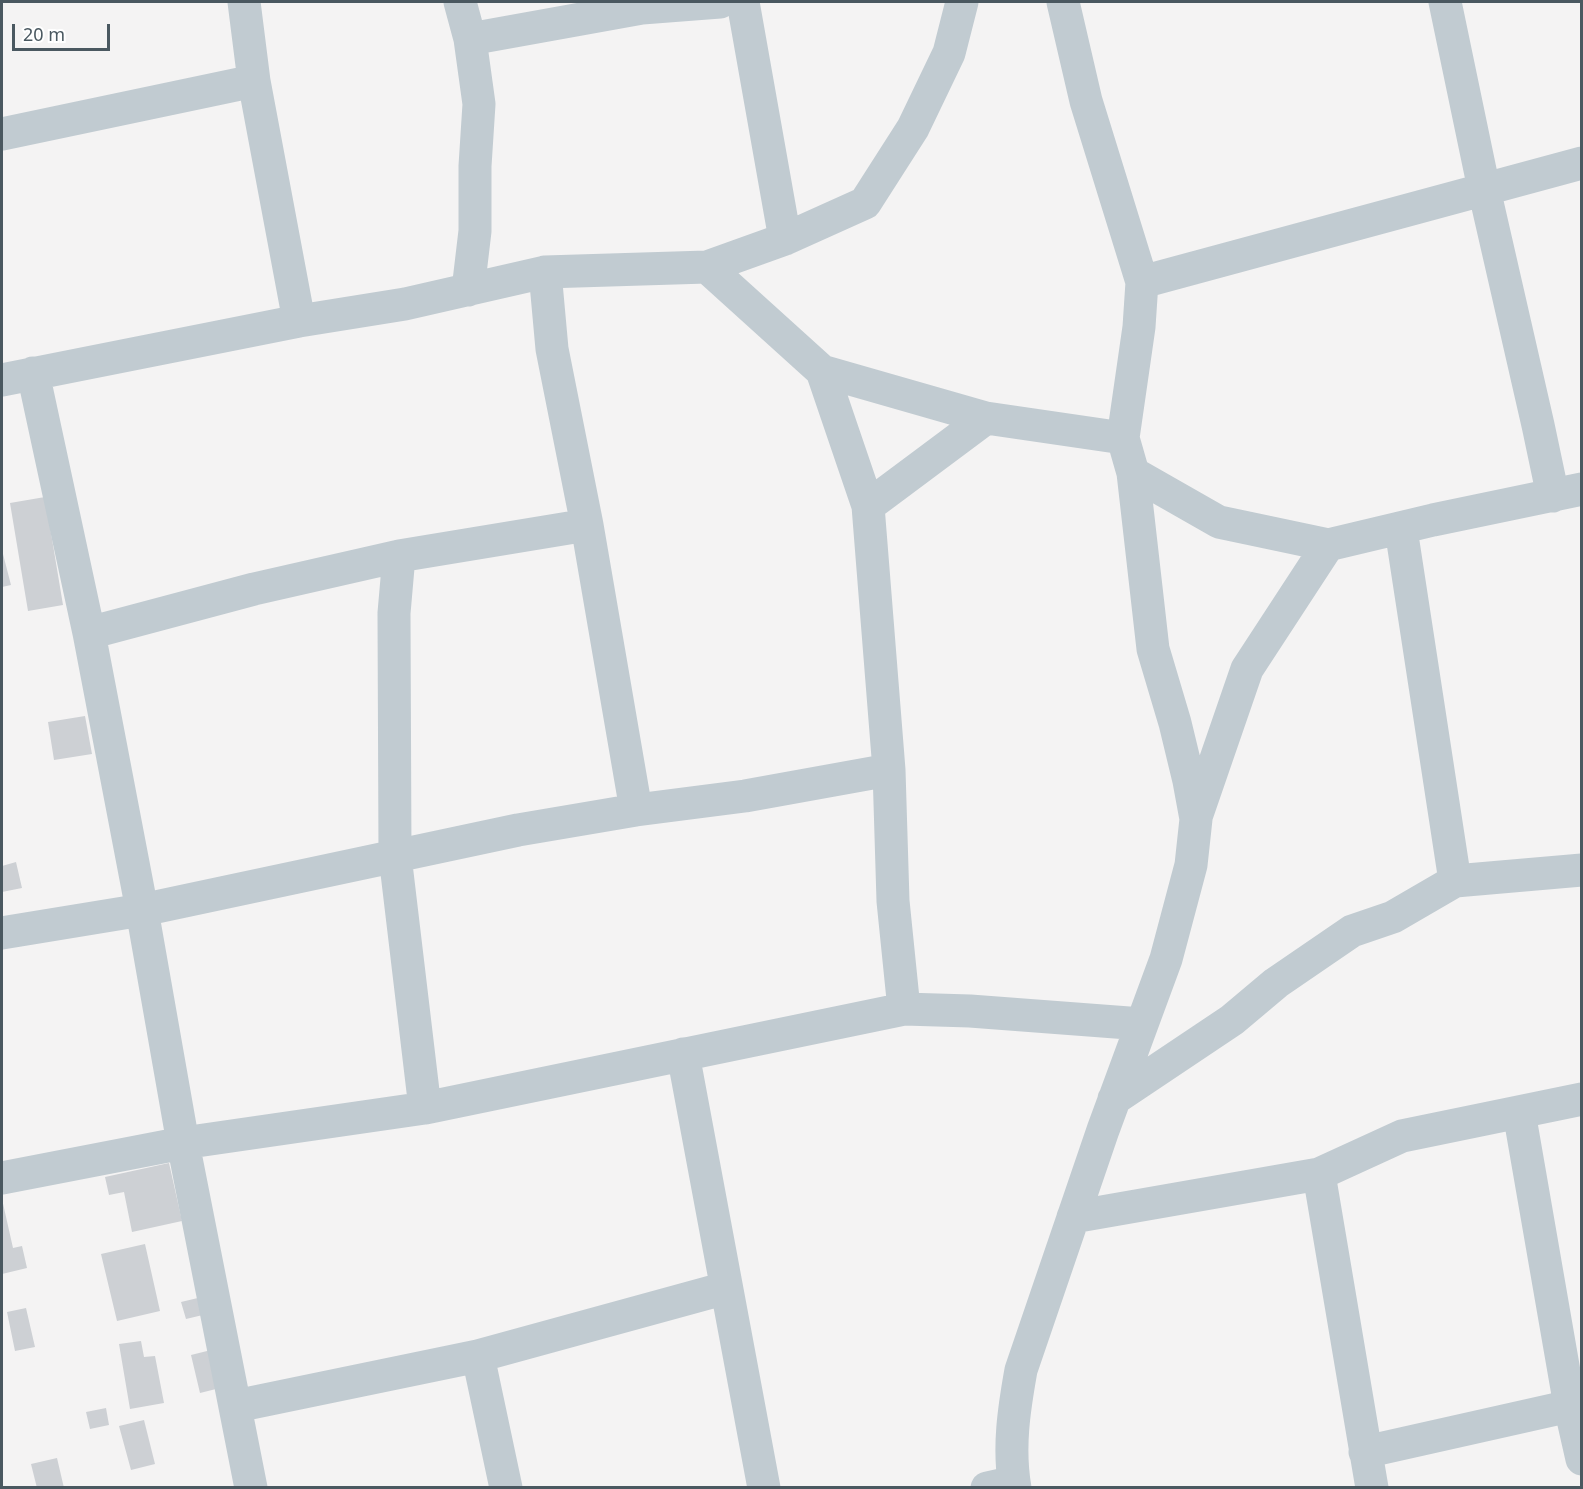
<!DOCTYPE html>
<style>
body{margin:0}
#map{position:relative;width:1583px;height:1489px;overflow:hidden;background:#f4f3f3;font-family:"Noto Sans",sans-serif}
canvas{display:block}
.frame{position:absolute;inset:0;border:3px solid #4a5860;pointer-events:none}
.scale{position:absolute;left:12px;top:24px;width:98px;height:27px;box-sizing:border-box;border:3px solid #4a5860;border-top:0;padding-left:8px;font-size:18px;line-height:21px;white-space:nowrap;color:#4a5860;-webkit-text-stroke:4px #fff;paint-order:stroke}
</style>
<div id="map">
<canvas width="1583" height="1489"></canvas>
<div class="frame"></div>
<div class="scale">20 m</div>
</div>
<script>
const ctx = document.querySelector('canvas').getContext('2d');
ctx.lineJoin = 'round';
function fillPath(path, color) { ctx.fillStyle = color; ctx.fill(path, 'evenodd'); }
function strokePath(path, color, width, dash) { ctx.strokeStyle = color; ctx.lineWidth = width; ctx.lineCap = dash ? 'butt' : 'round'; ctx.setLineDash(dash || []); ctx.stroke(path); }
const building = new Path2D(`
 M45,497L63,605L28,611L10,503Z
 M2,554H3L11,585L2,587Z
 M85,716L92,754L54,760L48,722Z
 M16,862L22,888L2,892V866Z
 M169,1163L182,1221L132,1232L124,1192L109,1195L105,1177Z
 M2,1199L13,1248L22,1246L27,1268L2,1274Z
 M145,1244L160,1311L117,1321L101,1254Z
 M202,1297L207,1314L186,1319L181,1302Z
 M26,1308L35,1347L15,1351L7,1312Z
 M141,1341L144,1357L155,1356L164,1403L130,1409L119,1344Z
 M211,1350L220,1388L200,1393L191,1355Z
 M106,1408L109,1425L90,1429L86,1412Z
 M144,1420L155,1464L131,1470L119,1426Z
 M57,1458L64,1488H37L31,1464Z`);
const minor = new Path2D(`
 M244,2L254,81L299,321
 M460,2L470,39L479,104L475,166V231L468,290
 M743,2L785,239
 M1445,2L1484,189L1538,425L1553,496
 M470,39L642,8L720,2
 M2,134L254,81
 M707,267L785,239L865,203L913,128L949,53L962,2
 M545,272L552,349L587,525L636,810
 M1142,282L1582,163
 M33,373L89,633L142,910L183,1143L251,1488
 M2,380L299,321L405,304L545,272L707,267L822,371L986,418L1123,438
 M1133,473L1219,522L1328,545L1433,520L1582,489
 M868,506L986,418
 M1401,529L1455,881
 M399,556L394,613L395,856L425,1108
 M89,633L254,589L399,556L587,525
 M1197,814L1247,669L1328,545
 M2,933L142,910L518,830L636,810L745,796L889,770
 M904,1009L970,1011L1142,1024
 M683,1054L764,1488
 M1114,1099L1232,1020L1276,983L1352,931L1393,917L1455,881L1582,870
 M1519,1112L1570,1406L1582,1459
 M1319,1174L1372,1488
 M2,1178L183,1143L425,1108L904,1009L893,901L889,770L868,506L822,371
 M1073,1217L1319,1174L1402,1136L1582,1099
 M478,1356L506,1488
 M236,1406L478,1356L726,1288
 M1365,1452L1570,1406
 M987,1488L1014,1482
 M1015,1488C1008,1448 1014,1409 1021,1370L1103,1130L1166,959L1191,865L1196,819L1189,781L1175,723L1153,649L1133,473L1123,438L1139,327L1142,282L1086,101L1063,2`);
fillPath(building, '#cdd0d4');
strokePath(minor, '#c1cbd1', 33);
</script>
